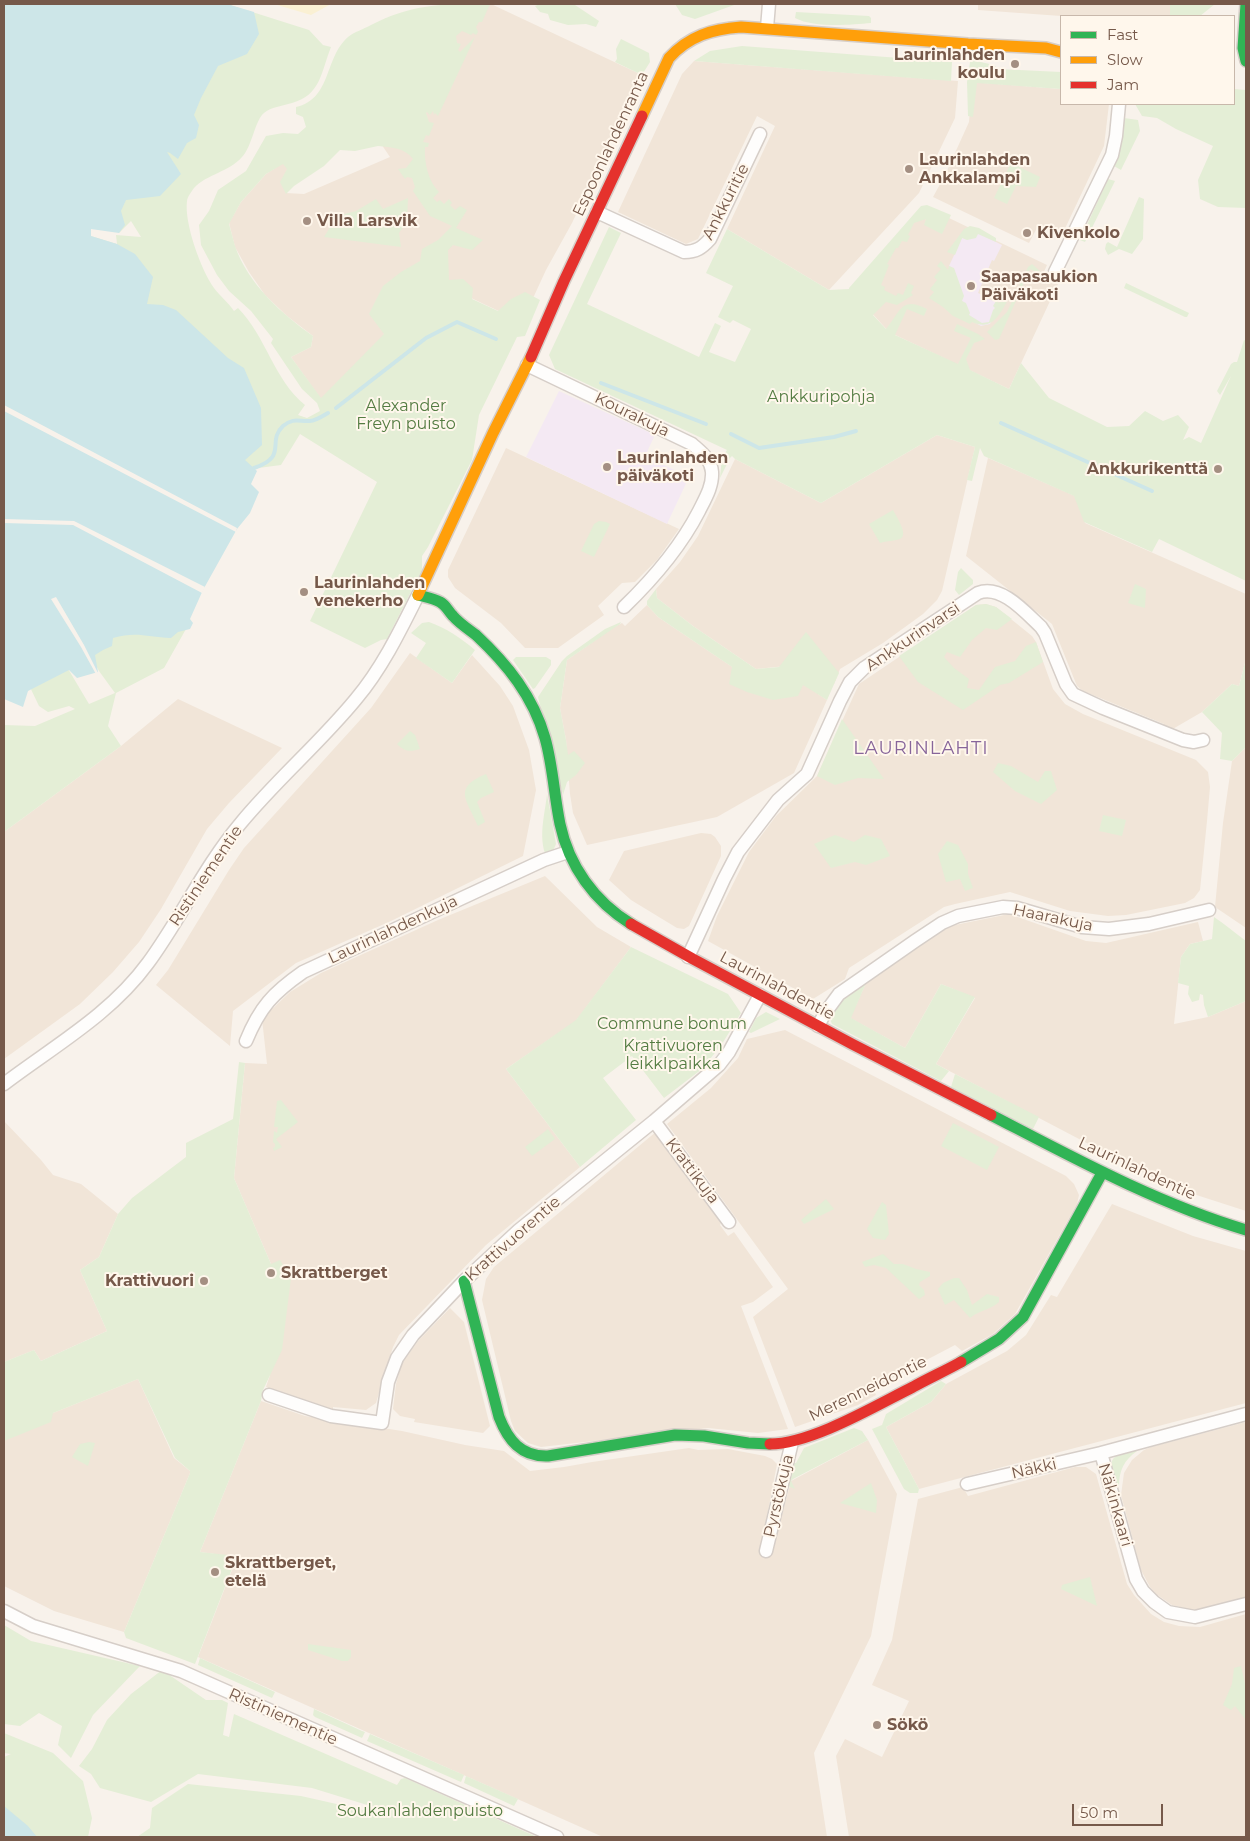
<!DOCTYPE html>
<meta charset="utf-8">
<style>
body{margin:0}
#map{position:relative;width:1250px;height:1841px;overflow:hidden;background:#f8f2eb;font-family:Montserrat,sans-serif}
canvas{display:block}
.frame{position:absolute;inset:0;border:5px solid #76594a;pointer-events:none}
.legend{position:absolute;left:1060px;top:15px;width:175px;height:90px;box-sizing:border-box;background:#fff7ec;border:1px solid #c8b8ab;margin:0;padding:6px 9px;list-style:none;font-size:15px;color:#76594a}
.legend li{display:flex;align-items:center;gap:10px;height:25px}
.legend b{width:25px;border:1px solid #c8b8ab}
.scale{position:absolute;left:1072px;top:1804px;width:91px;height:22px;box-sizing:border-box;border:2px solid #76594a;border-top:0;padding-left:6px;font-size:15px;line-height:18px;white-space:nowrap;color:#76594a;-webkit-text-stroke:4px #fff7ec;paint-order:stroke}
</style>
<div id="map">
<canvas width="1250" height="1841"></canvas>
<div class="frame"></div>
<ul class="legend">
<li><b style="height:6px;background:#30b455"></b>Fast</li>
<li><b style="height:6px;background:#ff9f0a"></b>Slow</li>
<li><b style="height:6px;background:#e5322d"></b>Jam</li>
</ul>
<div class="scale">50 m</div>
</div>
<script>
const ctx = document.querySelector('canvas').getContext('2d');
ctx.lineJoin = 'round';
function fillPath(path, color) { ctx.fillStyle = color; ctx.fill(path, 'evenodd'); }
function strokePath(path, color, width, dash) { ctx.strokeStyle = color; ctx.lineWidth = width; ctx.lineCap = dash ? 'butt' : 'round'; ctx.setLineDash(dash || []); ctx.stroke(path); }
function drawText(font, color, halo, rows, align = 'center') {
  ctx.font = font + ' Montserrat,sans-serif'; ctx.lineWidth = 4; ctx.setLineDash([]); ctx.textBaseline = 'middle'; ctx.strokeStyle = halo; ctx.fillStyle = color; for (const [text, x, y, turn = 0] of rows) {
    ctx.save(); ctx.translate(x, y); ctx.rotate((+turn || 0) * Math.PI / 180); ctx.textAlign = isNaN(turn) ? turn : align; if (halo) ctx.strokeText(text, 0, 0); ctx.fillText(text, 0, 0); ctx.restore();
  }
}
const residential = new Path2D(`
 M452,4H491L642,75L572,223L546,270L522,322L437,282L321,399L291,357L311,347L313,336L287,316L265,295L249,272L235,247L229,223L241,202L266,174L283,163L287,168L286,193L304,194L390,157L373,132Z
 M978,4H1170V16H1061L978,10Z
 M694,61L958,81L955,118L919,193L829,290L727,229L775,126L757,116L698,239L686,244L618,212L682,74Z
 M972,82L1061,89V104H1109L1104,146L1061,237L1038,226L1029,243L933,197L945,175L969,122Z
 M926,207L1047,265L1042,276L1058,284L1009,389L889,332L850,289Z
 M937,435L975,447L942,591L937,600L923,614L883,643L840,669L834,684L796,665L756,669L693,626L657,598L656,589L680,562L698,536L735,459L821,503Z
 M506,448L679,529L657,560L635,582L622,583L598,606L604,615L558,648H525L501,623L455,588L448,577V570Z
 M988,458L1075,496L1085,523L1246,594V659L1239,686L1232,684L1202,712L1171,730L1163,726L1164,724L1083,691L1077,686L1052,624L966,556Z
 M986,604L996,607L1032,636L1036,642L1053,689L1065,704L1083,714L1196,760L1208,772L1210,787L1207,821L1200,890L1194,898L1185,903L1126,915L1108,916L1070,911L1010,892L955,904L944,907L849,968L845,979L813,999L708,941L717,916L749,852L776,816L817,776L859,684L976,605Z
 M647,605L658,617L756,683L794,677L827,700L794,773L717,817L587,845L573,813L570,794L566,740L560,708L567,660L614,627L622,623L625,626Z
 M410,653L452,683L472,655L500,686L513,706L529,750L536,790L523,856L391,921L296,963L233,1011L230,1046L156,985L168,970L229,870L244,848L371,708Z
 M178,699L282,748L229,803L207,829L161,909L139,942L113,972L80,1004L4,1059V832L121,746Z
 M1246,747V928L1215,907L1223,823L1232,761Z
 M701,833L711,834L715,837L721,846V856L689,926L684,929L677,928L631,900L609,880L624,851Z
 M545,876L597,927L631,947L576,1021L506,1069L580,1167L486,1245L399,1335L393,1347L376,1403L366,1410L333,1407V1410L266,1387L270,1375L271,1264L234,1178L245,1063L267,1064L262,1019L290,992L321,973L438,920Z
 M1009,914L1086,941L1106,943L1198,922L1203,941L1190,944L1181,957L1174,1024L1208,1017L1246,1001V1211L1181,1190L1142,1172L936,1064L975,998L941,984L905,1048L850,1018L866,983L950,926Z
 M785,1030L1066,1176L1074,1184L1079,1195L1077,1204L1015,1314L993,1334L962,1351L955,1345L873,1388L876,1395L858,1405L795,1427L753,1317L788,1289L667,1124L711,1088L738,1058L747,1039Z
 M4,1121L41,1160L53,1175L81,1184L118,1214L99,1257L80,1270L107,1331L41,1361L34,1350L4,1362Z
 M657,1131L722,1220L720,1225L728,1236L734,1232L773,1287L753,1302L741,1306L788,1429L758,1433L708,1428L541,1447L528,1443L515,1431L511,1421L482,1300L486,1279L494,1267Z
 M1112,1204L1193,1236L1246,1251V1403L919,1489L886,1427L931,1402L946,1384L1007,1351L1026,1335L1051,1295L1057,1297Z
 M450,1308L464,1322L490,1426L483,1433L414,1422L415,1419L400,1416L393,1409L396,1384L402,1363L418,1341Z
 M138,1379L174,1458L190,1471V1473L124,1632L54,1611L4,1586V1441L53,1413Z
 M261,1401L305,1416L402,1431L465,1445L504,1451L530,1471L564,1467L592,1462L689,1448L698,1450L728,1449L765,1456L772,1459L777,1464L761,1548L773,1549L791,1481L868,1440L897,1494L871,1636L814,1753L827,1837H603L198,1657L237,1557L200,1552Z
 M1246,1422V1598L1201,1610H1191L1172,1605L1156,1594L1150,1587L1141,1570L1121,1495L1124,1473L1132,1460L1144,1450L1151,1447Z
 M1075,1467H1086L1096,1474L1127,1584L1134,1595L1151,1614L1164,1622L1179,1626L1200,1627L1246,1614V1837H849L836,1756L845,1739L882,1757L909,1701L872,1685L892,1640L918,1499L963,1487L968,1496Z`);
const education = new Path2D(`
 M978,233L1002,245L994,261L992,260L978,293L983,295V297L999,303L990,324L981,326L972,321L962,301L954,269L949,266L962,238Z
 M559,391L655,435L645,456L689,477L667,524L526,457Z`);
const green = new Path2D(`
 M227,4L309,30L323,45L331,47C321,72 321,95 292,103C282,106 271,107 264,113C255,120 252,147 242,157C229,172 207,174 194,188C192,191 187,197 187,201C184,223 201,270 214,288C220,296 228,302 234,311L238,308C266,336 274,380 305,405L298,415L307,418L320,411L317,403L302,389L271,343L273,339L251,311L229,291L217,275L201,245L199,225L209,211L218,190L246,171L266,136L283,133L298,134L306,127L303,117L296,114V107C332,99 324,58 348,37C354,32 364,29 371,25C414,3 444,4 490,4L482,22H479L476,27L478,32L476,35L473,33L471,35L462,31L456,36L457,43L461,44L458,50L460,52L475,37L438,116L435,113L434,115L433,111L430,115L427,112L426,113L429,122L434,123L429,136L426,135L423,142L429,143L428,147H425C424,162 428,181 439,192L433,198L437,202L440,200L444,204L449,199L452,203L450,205L455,210L460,206L467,210L456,228L483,240L472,250L453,245L448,250L449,280L463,279L473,288L472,299L498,311L511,299L525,292L540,300L525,336L517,337L479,415L472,460L428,547L422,556V570L387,639L381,640L365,648L310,621L377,482L300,434L281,465L251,469L198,460L91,236L117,244L116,235L141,237L131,221L119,233L102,207ZM378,146C391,147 405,148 413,159L406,168L398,169L405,179L407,177L412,178L415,187L413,191L430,216L452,226L438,240L422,249L420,261L401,272L383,286L369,314L384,334L321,398L291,357L311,347L313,336C282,314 248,284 235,246C233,239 231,231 229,224L241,202L266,174L283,164L287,169L280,182L286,194L294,186L324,166L340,150L355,151Z
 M540,4L575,5L599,21L596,27L586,24L568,25L550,20L548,14L540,12L535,6Z
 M675,4H737L695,19L682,15Z
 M1170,4H1215L1200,16H1170Z
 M796,12L869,16L871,18V23C849,25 814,28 795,18Z
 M621,39L649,53L650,62L642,75L615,62L617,59L616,49Z
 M742,46L952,62L951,81L694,61L710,51Z
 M972,60L994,65L998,69L1061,72V89L977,83L973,117L968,116L967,82L970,62Z
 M1234,89L1246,90V208L1218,207L1200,199L1198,180L1213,146L1176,129L1157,118L1142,116L1135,104H1234Z
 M1124,118L1138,120L1140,131L1121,170L1114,166L1122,142Z
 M1011,163L1040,177L1036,187L1016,186L1007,204L994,198Z
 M1108,179L1115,181L1085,242L1080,240Z
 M1139,197L1144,199L1143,239L1132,254L1119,249L1108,255L1105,249L1106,244L1108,242L1117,247Z
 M408,198L407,221L399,233L401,247L324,237L337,216L356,211L376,199L383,209Z
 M927,205L951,215L942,234L924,225L926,219L914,223L908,235L910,236L907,242L902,241L898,248H896L887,264L889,265L881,285L885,287L884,290L896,296L898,293L903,295L908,283L914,286L911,293L913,295L897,305L886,302L873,315L886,329C901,311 901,296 927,309L924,316L907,309L895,335L958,364L971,338L954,331L957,324L978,334L985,339L974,343L966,359L970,370L1009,389L1021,363L1049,398L1107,427L1129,426L1145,411L1163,421L1178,415L1189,427L1183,440L1189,437L1201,443L1231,376L1220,395L1217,391L1231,364L1234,362H1237L1244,340L1246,341V581L1159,539L1152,552L1084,522L1074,496L984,456L980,448L972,481L967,480L975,447L937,435L821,503L735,459L732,456L730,458L720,478L722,457L727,450L555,369L549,355L609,227L621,233L587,304L699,357L715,323L721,326L709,352L735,362L751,329L733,320L730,323L718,317L733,286L706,273L727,229L829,290L849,289V288L921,206Z
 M970,226L979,228L996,238V242L978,234L976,238L967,240L962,238L955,255L947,252L964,229Z
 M941,261L948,270L949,266L954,268L964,296L962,301L966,303L970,313L969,315L982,323L989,322L993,310L995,308L993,306L996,301L999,303L1005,291L1011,294C1001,312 994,332 972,322L970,324L953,316L943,307L929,298L934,292L930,289L937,280L934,277L941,269L937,266Z
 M1032,264L1041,272L1040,274L1030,269L999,339L995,340L987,332L1007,312L1028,267Z
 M1126,283L1189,313L1187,317H1185L1124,288Z
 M893,510C896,516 909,535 900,539C894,541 886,541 880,543L869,524Z
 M599,521L606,522L610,524L594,557L581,551L594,524Z
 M961,568L973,580V584L959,595L955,590L958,572Z
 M1135,584L1146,589L1145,608L1128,603Z
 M656,589L657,598L693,626L756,669L779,667L806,632L839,673L827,700L803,685L798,696L773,700L747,692L729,684L732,667L658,617L647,605V601Z
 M986,604L996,607L1012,619L997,630L986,628L972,640L960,657L947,652L944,657L954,668L969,679L967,688L979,690L995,667L1015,661L1026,646L1036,642L1043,662L1009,683L1000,685L963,710L918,682L899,656L976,605Z
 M429,622C446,628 461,638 475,650L452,683L416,658L426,643L411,633L422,623Z
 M621,622L620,624L567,660L560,708L566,740L568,755L574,751L585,763L576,775L567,782L563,795L538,697L562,661L567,656L605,629Z
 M75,627L186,629L164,668L116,693L108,726L121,746L4,832V725L35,726L75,709L69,706L48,712L39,706L27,681L61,657L89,704L115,693L99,671Z
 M516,657H546L551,660V665L535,688L533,689L513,660Z
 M1246,659V747L1232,761L1220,759L1222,733L1202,712L1232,684L1239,686Z
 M842,719L884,779L858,778L835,785L817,776Z
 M410,731L415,735L420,749C410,752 405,752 397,744Z
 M998,763L1011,766L1038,782L1045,771H1051L1057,790L1041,804L1015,791L993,772Z
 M486,774L494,792L481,798L477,802L485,822L478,826C467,800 452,788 486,774Z
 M547,794L556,844L552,853L546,856C538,836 545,814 547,794Z
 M1103,815L1126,820L1122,836L1099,831Z
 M835,835L854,842L865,835L881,839L890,856L866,865L855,862L831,868L814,844Z
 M947,841L958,845L968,864V874L973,888L965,891L960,879L946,882L938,854Z
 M1214,917C1226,925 1235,933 1246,941V1001L1208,1017L1204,1005L1203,995L1200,994L1199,1000L1192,1002L1188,994L1189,986L1178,983L1181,957L1190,944L1212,939Z
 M631,947L728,994L741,1013L722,1044L702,1069L664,1098L632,1056L603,1078L636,1120L580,1167L506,1069L576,1020Z
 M866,983L851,1018L905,1048L941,984L975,997L936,1064L949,1071L941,1081L832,1024L829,1017L837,1004Z
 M766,1012L780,1019L751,1033L749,1032L756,1018Z
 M239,1062L245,1063L234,1178L271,1264L280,1260L291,1278L282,1350L263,1390L261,1401L200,1552L237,1556L195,1664L126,1638L124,1632L190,1473V1471L175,1458L138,1379L53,1413L51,1422L4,1441V1362L34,1350L41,1361L107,1331L80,1270L99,1257L118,1214L132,1198L186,1157V1143L233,1119Z
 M955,1074L1039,1117L1033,1129L951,1087Z
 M281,1100L298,1122L276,1139L282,1147L274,1151L273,1148L275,1147V1144L273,1142L274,1131L277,1133L278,1127H274L277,1101Z
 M953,1123L999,1147L987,1170L941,1146Z
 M548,1129L555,1139L532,1156L525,1147Z
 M826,1199L834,1209L804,1224L801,1220Z
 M882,1202L886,1205L889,1234L885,1240L873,1238L867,1229Z
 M883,1254L894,1264H903L916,1269L930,1272V1276L920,1282L919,1285L924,1290L925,1295L919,1299L886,1268L874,1265L865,1267L862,1262Z
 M954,1278H959L967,1290L972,1305L987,1294L999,1297V1302C990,1310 980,1310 970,1318L954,1300L945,1305L938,1289L943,1283Z
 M941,1381L946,1384L931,1402L886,1427L919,1489L918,1493H910L904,1489L872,1429L882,1425L886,1414Z
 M854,1428L862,1431L868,1440L793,1479L791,1481L795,1489L788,1486L786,1483L792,1463H796L804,1448Z
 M89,1442L95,1443L88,1466L72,1457L80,1444Z
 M1136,1449L1137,1451C1124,1460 1119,1471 1119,1486H1116C1108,1458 1108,1457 1136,1449Z
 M871,1483L877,1500L876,1513L840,1503Z
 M1090,1577L1097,1606L1061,1589L1062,1585Z
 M4,1625L31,1641L140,1666L93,1715L71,1758L58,1745L62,1726L39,1713L20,1726L4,1724Z
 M308,1644L351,1650V1657L348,1661H342L308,1650Z
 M200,1658L275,1692L272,1698L198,1665Z
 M1241,1666L1246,1688V1720L1235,1706L1231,1710L1223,1705L1232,1684L1234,1668Z
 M162,1670L206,1700H222L228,1703L223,1735L229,1737L234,1714L397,1785L401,1779L405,1778L537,1837H137L150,1828L152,1808L188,1784L301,1796L381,1814L377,1808L312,1788L198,1774L151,1802L100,1788L91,1774L79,1766L92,1749L107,1720L131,1694Z
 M314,1709L362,1731L365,1732L362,1738L315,1717L313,1715Z
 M4,1733L53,1753L83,1781L92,1818L88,1837H4V1757L11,1754L4,1753Z
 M370,1734L464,1775L461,1782L367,1741Z
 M466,1776L518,1799L514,1806L464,1783Z`);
const sand = new Path2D(`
 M274,4H331L311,15Z`);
const water = new Path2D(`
 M4,4H227L254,12L259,34L247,54L218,66L201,98L194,115L199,125L196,138L187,143L178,159L170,153L167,152L181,174L160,196L126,200L121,211L125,225L119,233L91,229V236L117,244L135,254L153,277L147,304L163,305L176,310L228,358L244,368L261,408L262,445L245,460L257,471L251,484L259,492L250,513L237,529L203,590L190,619L193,623L190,629L178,632L171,638C148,637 136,631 113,638L112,646L103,650L95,655L98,672L77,678L69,670L28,691L23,707L4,699Z
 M4,1806L28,1826L37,1837H4Z`);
const pier = new Path2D(`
 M4,405L237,528L236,532L4,411Z
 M4,519L74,521L205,587L202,593L73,525L4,523Z
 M56,597L84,645L99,675L97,676L81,647L51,599Z`);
const stream = new Path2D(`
 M601,383L706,424
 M336,408L426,338L457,322L496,339
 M1001,423L1152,491
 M731,434L759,448L834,437L856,431
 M254,468C289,456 266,442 283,426C294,417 299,422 310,421C315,421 323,416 328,413`);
const street = new Path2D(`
 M767,28L769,4
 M597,212L684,252C696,252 702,248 710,239L760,134
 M1055,272L1112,155L1116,136L1119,104
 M527,365L692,444C701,452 711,459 712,472C713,486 705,499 699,511C680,548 654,578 624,607
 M688,957L724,879L738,852L778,800L807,774L840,701L850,682L864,668L978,593C1001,584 1025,612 1041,627L1045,633L1066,684L1073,694L1103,708L1183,740L1194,742L1203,740
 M818,1026L825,1013L839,994L915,941L942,923L958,916L1003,907L1017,908L1082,927L1109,929L1149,924L1209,910
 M246,1041C260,1007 273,993 303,972L544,860L568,852
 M4,1084C54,1046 110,1015 148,963C181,918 204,867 240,824C276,780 320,743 356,699C382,668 400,631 418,595
 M654,1121L729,1222
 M269,1395L331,1416L382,1423L388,1382L397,1358L413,1335L464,1281L519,1230L654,1121L719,1065L729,1052L760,995
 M1246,1414L1101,1453L1136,1579L1143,1591L1154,1602L1168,1612L1195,1617L1246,1604
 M967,1484L1101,1453
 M766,1551L792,1442
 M4,1611L33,1626L181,1671L557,1837`);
const fast = new Path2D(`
 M1246,4L1243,48L1246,61
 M418,595C425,597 433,598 440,602C446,605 448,611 453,616C459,623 468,629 476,635C507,664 533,696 545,738C553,766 554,795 560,824C569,866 594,901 631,924
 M991,1115C1074,1158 1156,1203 1246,1230
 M464,1281L499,1417C508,1440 521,1457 548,1456L675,1435L704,1436L748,1443L770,1444
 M961,1362L999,1339L1023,1317L1102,1173`);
const slow = new Path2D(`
 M642,116L669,58C689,36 712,29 741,27L968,44L1046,48L1061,52
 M418,595L493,433L531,357`);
const jam = new Path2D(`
 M531,357L564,281L642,116
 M631,924L693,959L852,1044L991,1115
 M770,1444C811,1444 875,1406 913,1387C929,1378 945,1371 961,1362`);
const markers = [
 [1015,64,5,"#a48f82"],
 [909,169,5,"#a48f82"],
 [307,221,5,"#a48f82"],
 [1027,233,5,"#a48f82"],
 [971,286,5,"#a48f82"],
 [607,467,5,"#a48f82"],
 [1218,469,5,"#a48f82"],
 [304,592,5,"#a48f82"],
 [271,1273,5,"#a48f82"],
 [204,1281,5,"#a48f82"],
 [215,1572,5,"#a48f82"],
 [877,1725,5,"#a48f82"]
];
const poiNames = [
 ["Laurinlahden",1005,55,"right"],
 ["koulu",1005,73,"right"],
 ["Laurinlahden",919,160],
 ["Ankkalampi",919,178],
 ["Villa Larsvik",317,221],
 ["Kivenkolo",1037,233],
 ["Saapasaukion",981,277],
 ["Päiväkoti",981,295],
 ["Laurinlahden",617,458],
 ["päiväkoti",617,476],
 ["Ankkurikenttä",1208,469,"right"],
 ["Laurinlahden",314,583],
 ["venekerho",314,601],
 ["Skrattberget",281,1273],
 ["Krattivuori",194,1281,"right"],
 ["Skrattberget,",225,1563],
 ["etelä",225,1581],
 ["Sökö",887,1725]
];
const streetNames = [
 ["Espoonlahdenranta",611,144,-65],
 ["Ankkuritie",726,202,-63],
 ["Kourakuja",632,415,26],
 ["Ankkurinvarsi",913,637,-34],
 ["Ristiniementie",206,876,-56],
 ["Haarakuja",1053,918,12],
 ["Laurinlahdenkuja",393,930,-25],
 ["Laurinlahdentie",777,986,28],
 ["Laurinlahdentie",1137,1169,25],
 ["Krattikuja",692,1171,53],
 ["Krattivuorentie",513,1239,-41],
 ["Merenneidontie",868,1389,-26],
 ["Näkki",1034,1469,-13],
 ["Pyrstökuja",779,1496,-77],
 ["Näkinkaari",1115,1505,74],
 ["Ristiniementie",283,1717,24]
];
const parkNames = [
 ["Ankkuripohja",821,397],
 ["Alexander",406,406],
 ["Freyn puisto",406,424],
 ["Commune bonum",672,1024],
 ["Krattivuoren",673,1046],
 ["leikkIpaikka",673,1064],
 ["Soukanlahdenpuisto",420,1811]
];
const neighbourhoodNames = [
 ["LAURINLAHTI",921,749]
];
fillPath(residential, '#f1e5d8');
fillPath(education, '#f4e9f3');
fillPath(green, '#e4eed6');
fillPath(sand, '#faf0d3');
fillPath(water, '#cde6e8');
fillPath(pier, '#f8f2eb');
strokePath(stream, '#cde6e8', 4);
strokePath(street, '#d6cec8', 15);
strokePath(fast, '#d6cec8', 14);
strokePath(slow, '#d6cec8', 14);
strokePath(jam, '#d6cec8', 14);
strokePath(street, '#fefdfc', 12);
strokePath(fast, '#30b455', 11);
strokePath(slow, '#ff9f0a', 11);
strokePath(jam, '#e5322d', 11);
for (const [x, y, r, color] of markers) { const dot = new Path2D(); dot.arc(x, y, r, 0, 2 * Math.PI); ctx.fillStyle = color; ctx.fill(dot); strokePath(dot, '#fff7ec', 2); }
drawText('bold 16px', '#76594a', '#fff7ec', poiNames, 'left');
drawText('16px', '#76594a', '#fff7ec', streetNames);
drawText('16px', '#547c42', '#fff7ec', parkNames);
ctx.letterSpacing = '1px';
drawText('18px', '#87659a', '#fff7ec', neighbourhoodNames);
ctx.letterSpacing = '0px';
</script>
